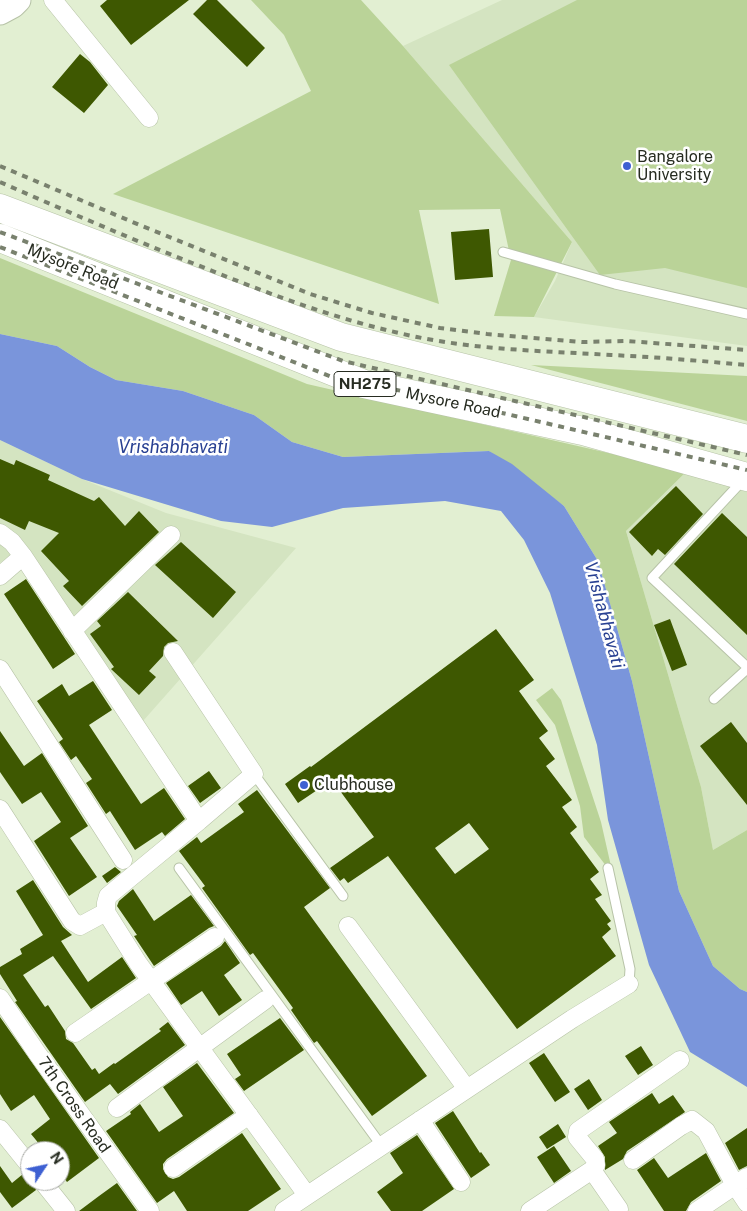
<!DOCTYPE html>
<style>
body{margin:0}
#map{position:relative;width:747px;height:1211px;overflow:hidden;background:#e2efd2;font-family:"Public Sans",sans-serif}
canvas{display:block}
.north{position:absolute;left:20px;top:1141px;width:50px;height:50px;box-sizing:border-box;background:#fff;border:1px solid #a9aba6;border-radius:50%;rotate:56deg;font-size:14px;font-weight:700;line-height:20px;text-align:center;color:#272c21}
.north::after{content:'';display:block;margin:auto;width:18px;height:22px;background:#3e60d2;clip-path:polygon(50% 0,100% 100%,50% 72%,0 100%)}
</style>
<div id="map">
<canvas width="747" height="1211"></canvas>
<div class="north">N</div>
</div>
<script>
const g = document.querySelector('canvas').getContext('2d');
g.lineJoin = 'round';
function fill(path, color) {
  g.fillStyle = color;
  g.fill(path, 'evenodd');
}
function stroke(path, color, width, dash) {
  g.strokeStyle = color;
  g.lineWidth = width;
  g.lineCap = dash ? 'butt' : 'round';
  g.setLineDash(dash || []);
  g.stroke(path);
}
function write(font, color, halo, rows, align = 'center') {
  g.font = font + ' "Public Sans",sans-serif';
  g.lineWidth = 5;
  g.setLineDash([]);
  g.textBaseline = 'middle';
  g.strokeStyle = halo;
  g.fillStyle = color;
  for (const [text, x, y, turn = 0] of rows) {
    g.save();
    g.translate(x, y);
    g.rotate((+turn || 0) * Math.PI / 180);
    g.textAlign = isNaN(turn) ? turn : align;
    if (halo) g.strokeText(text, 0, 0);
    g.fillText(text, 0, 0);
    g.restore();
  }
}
const built = new Path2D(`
 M502,0H747V346L534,317L555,281L572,242L403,46Z
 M0,440L82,479L166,513L296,548L143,721L25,545L0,563Z
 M687,471L747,492V830L713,850L701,787L626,531Z`);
const green = new Path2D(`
 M251,0H361L403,46L572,242L534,317L494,316L511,260L500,209L419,210L439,304L113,194L311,91L284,35Z
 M577,0H747V288L665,268L600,275L449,65Z
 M0,258L307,384L687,471L626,531L701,787L713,850L747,830V992L740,989L713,966L679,891L632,681L598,561L564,506L489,451L343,457L292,442L254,415L183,391L116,380L90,367L57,346L0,334Z
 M531,365L747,376V421Z
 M552,688L561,700L601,822L613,875L584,837L580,806L555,725L536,700Z`);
const water = new Path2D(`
 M0,334L57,346L90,367L116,380L183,391L254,415L292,442L343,457L489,451L512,464L564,506L598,561L632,681L679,891L713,966L740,989L747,992V1087L690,1052L649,965L608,820L597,745L550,593L524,540L501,511L445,501L343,508L272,527L221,521L82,479L0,440Z`);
const building = new Path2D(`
 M107,0H189L131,45L100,6Z
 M207,0H217L265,48L247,67L193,14Z
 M80,54L90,62L108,85L84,113L52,87Z
 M489,229L493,277L455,280L451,232Z
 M0,459L14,465L16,460L50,475L48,480L94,501L99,497L125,526L139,511L159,532L82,606L63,586L69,581L41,551L59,533L29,521L25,530L0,518Z
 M676,486L703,514L665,555L658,549L652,556L629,532Z
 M722,513L747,537V635L674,564Z
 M181,542L236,592L213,618L155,565Z
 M26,579L75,654L53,669L4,594Z
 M128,592L178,641L168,643L164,647L163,656L149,671L156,677L139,695L111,669L114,667L90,634L101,626L97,621Z
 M670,619L687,665L672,671L654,625Z
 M496,629L534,680L519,691L548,731L539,738L555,759L546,766L572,800L562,807L577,827L570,833L599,872L590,879L602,895L595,899L611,921L607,924L611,929L602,937L616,956L517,1029L388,856L348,883L344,878L340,881L330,868L374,837L332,780L298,803L285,784L310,766L311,767ZM469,823L489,849L455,874L435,848Z
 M93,681L112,710L89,725L112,760L141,804L164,788L185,819L165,836L162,832L135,850L110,811L106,814L86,783L92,779L76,756L71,760L59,742L63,739L37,701L62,684L69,696Z
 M731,722L747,743V805L700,746Z
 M0,731L24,766L42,753L88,826L70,838L97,877L69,896L34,841L61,822L41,792L22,804L0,772Z
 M209,771L221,788L200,803L188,786Z
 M257,790L330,888L304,907L427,1076L372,1116L317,1041L314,1043L291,1010L293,1008L253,953L250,955L202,888L205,886L179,851L197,837L201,843L244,812L238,804Z
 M115,867L121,872L107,883L102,876Z
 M33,880L63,927L72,935L61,941L88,982L122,957L136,978L91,1009L53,956L23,975L45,1007L48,1005L65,1031L66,1039L73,1043L92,1070L95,1068L99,1074L114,1063L115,1064L161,1031L159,1029L168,1022L185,1045L118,1094L110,1084L85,1102L15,1002L17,1001L0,974V967L22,954L20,949L43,935L16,891Z
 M133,889L154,921L191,895L214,926L209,928L154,966L134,936L137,935L117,906L119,901Z
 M225,941L240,963L224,975L242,1000L219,1016L202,991L181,1005L166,983L221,946Z
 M0,1017L99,1158L67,1182L60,1173V1151H45L31,1134L50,1119L34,1095L11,1111L0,1094Z
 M280,1018L304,1050L244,1091L235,1079L241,1075L227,1054Z
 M641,1046L653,1065L638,1075L625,1056Z
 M544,1053L570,1092L555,1102L529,1063Z
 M197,1063L234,1113L167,1159L163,1164V1169L168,1177L173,1179L179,1177L242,1133L281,1189L248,1211H187L174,1191L157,1203L106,1131L131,1114L130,1112L140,1104L159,1132L183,1116L163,1087Z
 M589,1079L602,1100L588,1110L574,1089Z
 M652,1093L659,1104L673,1095L685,1112L627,1151L623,1159L605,1170V1157L598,1146L617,1133L609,1122Z
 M453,1111L480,1153L481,1152L490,1165L471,1178L435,1123Z
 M558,1124L566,1137L547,1149L539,1137Z
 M747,1128V1166L739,1170L725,1143Z
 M417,1135L454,1189L422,1211H391L377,1192L403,1173L390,1153Z
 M554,1146L571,1171L554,1183L537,1157Z
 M706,1153L721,1181L691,1202L686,1211H664L637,1170L654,1158L668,1178Z
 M0,1166L12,1183L23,1174L30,1176V1181H32L36,1190L12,1208L0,1192Z
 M117,1183L137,1211H79L99,1196Z`);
const lane = new Path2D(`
 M503,252L615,284L747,314
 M744,479L652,578L747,667
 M714,699L747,669
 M254,774L343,896
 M179,868L381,1145
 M608,868L630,969L629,984`);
const street = new Path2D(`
 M53,0L149,118
 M0,533L12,542L23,556
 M0,576L23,556L199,821L108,896L106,903V912L138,963L307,1195
 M72,631L171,535
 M173,652L254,774L199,821
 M0,669L123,860
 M0,809L72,921L80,926L106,912
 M348,926L467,1089
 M0,998L37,1053L150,1211
 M75,1033L215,937
 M117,1108L265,1000
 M420,1120L461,1182
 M0,1129L30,1166
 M633,1160L681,1126L692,1120L706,1131L735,1185L747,1203
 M173,1168L249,1115
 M592,1170L619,1209
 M42,1181L66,1211
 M284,1211L572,1019L629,984
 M530,1211L592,1170L596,1165L595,1159L577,1137L578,1131L680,1060
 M697,1211L747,1177`);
const secondary = new Path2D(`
 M0,12L13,5L18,0`);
const highway = new Path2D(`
 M0,208L341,337L747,439
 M0,238L364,384L583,431L747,477`);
const rail = new Path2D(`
 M0,166L142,226L310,294L372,313L440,328L487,334L582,342L627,341L747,350
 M0,182C68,212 136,241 205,268C274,296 344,322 417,337C480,350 546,351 611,355C656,357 702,361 747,365
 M0,232L343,361L747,455
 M0,247L332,377L442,399L747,470`);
const markers = [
 [627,166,5,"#3e60d2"],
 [304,785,5,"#3e60d2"]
];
const shields = [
 [365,384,62]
];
const shieldNames = [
 ["NH275",365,384]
];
const poiNames = [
 ["Bangalore",637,157],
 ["University",637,175],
 ["Clubhouse",314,785]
];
const streetNames = [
 ["Mysore Road",73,267,22],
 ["Mysore Road",453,403,12],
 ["7th Cross Road",74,1105,55]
];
const waterNames = [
 ["Vrishabhavati",173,447],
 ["Vrishabhavati",604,615,75]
];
fill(built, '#d4e4c1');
fill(green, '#bad398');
fill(water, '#7a95db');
fill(building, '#3e5801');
stroke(lane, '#b7c3a7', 11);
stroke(street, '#b7c3a7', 19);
stroke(secondary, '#b7c3a7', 27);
stroke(highway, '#b7c3a7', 29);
stroke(lane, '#fff', 9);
stroke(street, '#fff', 18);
stroke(secondary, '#fff', 25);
stroke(highway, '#fff', 28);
stroke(rail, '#79816e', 4, [6, 6]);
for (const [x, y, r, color] of markers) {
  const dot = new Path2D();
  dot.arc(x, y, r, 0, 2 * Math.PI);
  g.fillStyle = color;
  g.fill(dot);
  stroke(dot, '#fff', 2);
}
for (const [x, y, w] of shields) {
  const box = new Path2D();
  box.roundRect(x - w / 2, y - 12.5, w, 25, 4);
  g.fillStyle = '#fff';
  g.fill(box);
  stroke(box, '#272c21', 1);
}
write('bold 15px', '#272c21', null, shieldNames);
write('16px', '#272c21', '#fff', poiNames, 'left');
write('16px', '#272c21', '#fff', streetNames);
write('italic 18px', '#284092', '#fff', waterNames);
</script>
